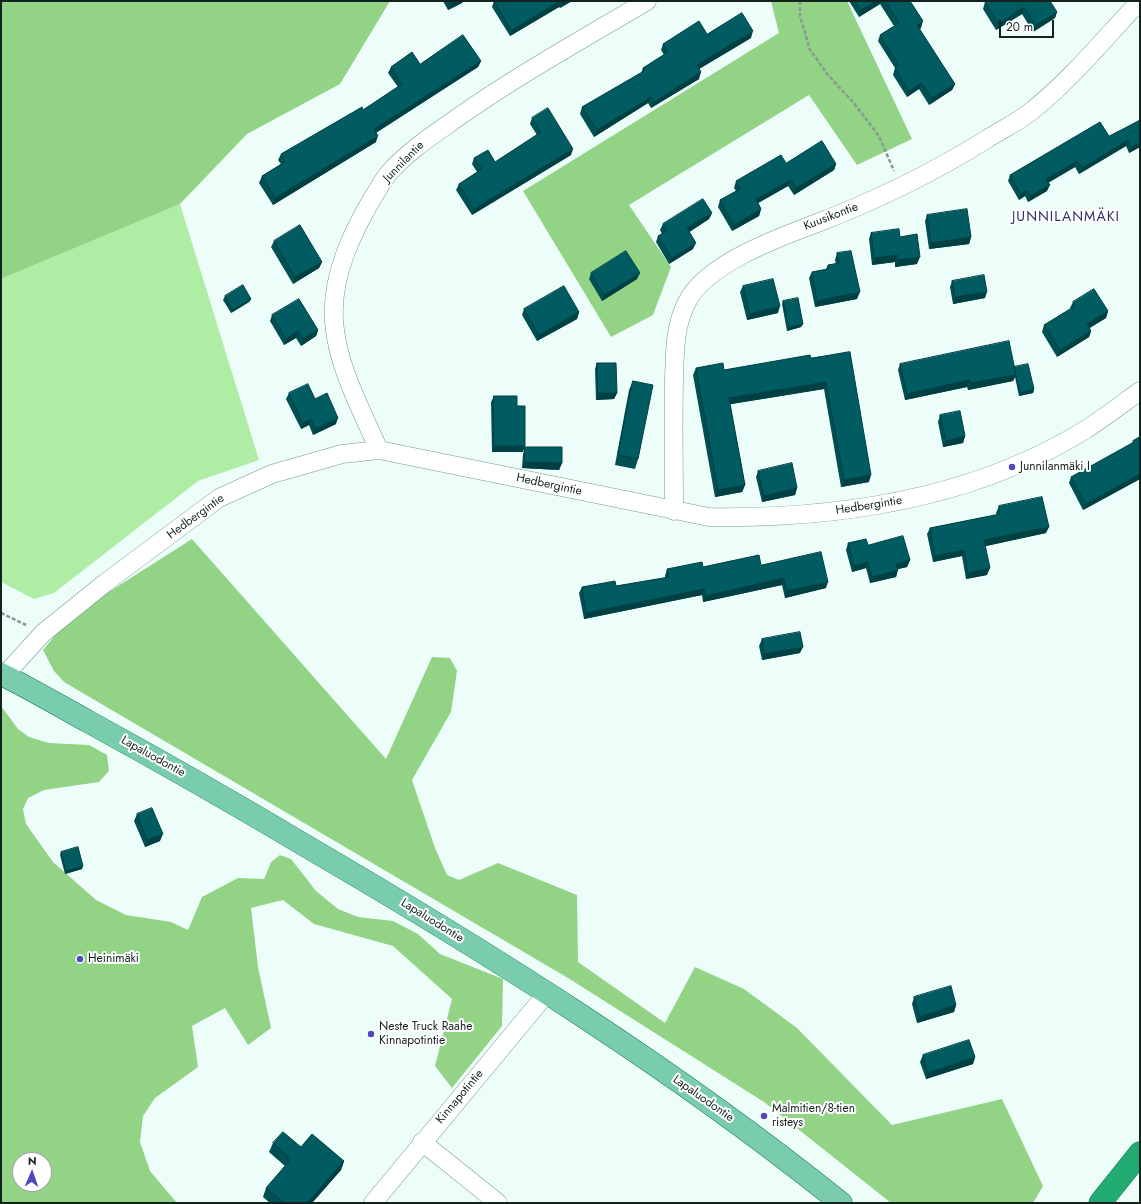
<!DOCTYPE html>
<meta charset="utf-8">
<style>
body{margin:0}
#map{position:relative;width:1141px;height:1204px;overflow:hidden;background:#edfefa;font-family:Jost,sans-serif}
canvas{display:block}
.frame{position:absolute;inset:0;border:2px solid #11221f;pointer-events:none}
.north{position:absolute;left:12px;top:1152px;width:40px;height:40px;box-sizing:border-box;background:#fff;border:1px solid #a0a7a5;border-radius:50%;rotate:2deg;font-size:11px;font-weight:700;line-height:16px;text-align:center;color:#11221f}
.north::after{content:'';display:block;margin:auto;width:14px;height:18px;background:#4f49c0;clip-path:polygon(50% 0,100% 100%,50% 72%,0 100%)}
.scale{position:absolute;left:999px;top:20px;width:55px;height:18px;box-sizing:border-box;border:2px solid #11221f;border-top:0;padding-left:5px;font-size:12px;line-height:14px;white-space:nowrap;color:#11221f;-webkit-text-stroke:3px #fff;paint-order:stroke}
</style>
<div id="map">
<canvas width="1141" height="1204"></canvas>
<div class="frame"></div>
<div class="north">N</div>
<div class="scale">20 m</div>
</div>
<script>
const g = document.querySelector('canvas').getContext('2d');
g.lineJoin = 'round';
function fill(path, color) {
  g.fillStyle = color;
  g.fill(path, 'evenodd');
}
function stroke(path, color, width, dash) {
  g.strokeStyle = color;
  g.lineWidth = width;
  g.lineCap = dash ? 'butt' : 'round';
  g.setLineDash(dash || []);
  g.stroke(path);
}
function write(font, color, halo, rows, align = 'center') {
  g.font = font + ' Jost,sans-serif';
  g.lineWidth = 4;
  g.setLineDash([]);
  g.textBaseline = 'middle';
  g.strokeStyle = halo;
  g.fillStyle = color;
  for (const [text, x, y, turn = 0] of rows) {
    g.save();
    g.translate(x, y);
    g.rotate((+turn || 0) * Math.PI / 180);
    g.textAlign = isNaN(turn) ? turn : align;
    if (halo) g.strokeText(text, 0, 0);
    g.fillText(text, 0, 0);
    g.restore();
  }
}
const green = new Path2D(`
 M180,204L259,460L198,481L54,593L34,599L1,582V279Z`);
const forest = new Path2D(`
 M1,1H390L340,84L247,134L180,204L1,279Z
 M771,1H847L912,139L857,165L809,95L629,205L671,267L653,315L611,337L523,191L779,33Z
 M192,539L386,759L432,657L450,658L457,671L451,712L412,780L435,848L447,875L459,880L498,863L577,895L578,962L665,1023L695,967L744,989L797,1028L892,1125L1002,1099L1043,1186L1033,1203H891L764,1102L568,978L64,682L54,671L43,650L71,616Z
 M1,706L18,729L29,737L49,743L89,745L107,755L109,771L99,782L44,790L28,798L23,809L26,824L53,862L96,900L126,915L171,922L188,930L202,897L238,878L264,879L271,862L280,855L291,859L316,891L338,909L358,917L393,921L418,934L440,954L503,979L502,1026L452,1088L435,1066L452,999L393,946L314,924L283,900L251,908L258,967L271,1028L248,1045L225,1008L192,1026L198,1067L155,1098L143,1116L140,1142L150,1171L177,1203H1ZM20,1160H44V1184H20Z`);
const path = new Path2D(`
 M800,1V16L810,50L828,75L853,102L879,136L894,171
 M1,613L26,625`);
const minor = new Path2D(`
 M379,450C361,409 337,366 334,321C331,276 352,232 375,194C379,188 383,180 388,174C408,151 433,135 457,118C518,75 583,39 647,1
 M674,511C674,467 673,424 674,380C675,353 674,327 687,302C705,265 775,239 812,225C873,202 931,174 987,139C1001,130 1016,123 1029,113C1070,81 1104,39 1140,1
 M4,676L43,633L105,583L219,498L272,474L342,454L379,450L709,517C839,519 973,499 1085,430C1104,418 1122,404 1140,391
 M422,1142L498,1203
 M373,1203L547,993`);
const major = new Path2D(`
 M1,674C31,689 60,706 89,722C162,762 234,803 306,846C491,954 673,1068 841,1203`);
const highway = new Path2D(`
 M1100,1203L1140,1153`);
const wall = new Path2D(`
 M443,1H463L462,3L448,10Z
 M494,1H572L560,8L559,7L510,36L492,7Z
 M849,1H910L921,28L919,29L955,84L952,90L929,105L919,89L907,97L893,75L895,68L878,41L880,35L894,26L880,4L859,17Z
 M985,2L1057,12L1055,18L1033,32L1022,14L996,30L983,9Z
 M707,34L751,38L699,69V79L651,108L648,103L594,137L580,114L582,107L641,73L643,68L664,55L661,50L663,44Z
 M481,61L478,67L376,133V142L273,205L259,183L262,176L281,164L278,160L281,154L363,110L398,87L388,73L391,67L420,64Z
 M532,118L571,155L472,215L456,190L459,184L477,172L472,164L474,158L495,162L537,135L530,124Z
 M1139,121L1140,147L1129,153L1126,146L1079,174L1075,167L1048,183L1047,191L1028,202L1025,196L1019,200L1008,181L1010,175L1109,136Z
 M786,163L836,164L834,170L794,195L788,186L758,203L761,209L759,216L732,231L718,207L720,200L736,191L734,188L736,181Z
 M712,213L709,219L689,232L693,249L669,264L656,242L658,236L662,234L660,230L663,224Z
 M927,215L971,237L969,244L929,249L925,221Z
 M871,233L900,237L917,264L895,267V262L872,265L869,239Z
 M274,241L322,262L319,268L293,284L271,247Z
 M837,253L857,299L815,307L809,278L812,272L826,269L828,265L836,264L835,260Z
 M591,273L637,279L602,301L589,279Z
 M952,281L985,298L953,304L950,287Z
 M743,286L778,313L747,320L740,292Z
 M225,296L251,299L249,302L231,313L223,300Z
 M783,301L803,324L801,327L787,331L782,304Z
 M1073,302L1108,311L1106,318L1089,328L1091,331L1089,337L1057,357L1042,332L1044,325L1071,309L1070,308Z
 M524,309L579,312L577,319L537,341L522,315Z
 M272,315L318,330L316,336L301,346L296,338L284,345L270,321Z
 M850,352L869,482L841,487L824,389L730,404L745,485L742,492L715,497L693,375L696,368L724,370L811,358Z
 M597,363L617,393L614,399L596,400L595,369Z
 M900,364L1014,368L1034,389L1033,393L1019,396L1015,377L1013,381L968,390L967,387L905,400L898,370Z
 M633,381L638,459L635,469L615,465L629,390Z
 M289,393L315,399L336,424L313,435L309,425L301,429L286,399Z
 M494,396L517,406L523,452H492L491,402Z
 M940,415L965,436L963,443L943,447L938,422Z
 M1140,437V479L1083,510L1069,483L1071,477L1132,444L1133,441Z
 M525,447L562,463L559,470L522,468L523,454Z
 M758,471L797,488L795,495L762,502L756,477Z
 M999,506L1046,533L985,546L987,575L966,579L962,556L933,562L927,534L930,528L997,515L996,513Z
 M848,543L868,545L910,560L907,567L898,569L896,577L870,583L866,568L852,572L846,550Z
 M761,565L826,588L785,598L782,585L703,602L702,595L584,619L579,593L582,587L616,586L665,578V576L667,569Z
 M762,639L800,653L762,660L759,646Z
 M137,814L160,841L145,847L134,821Z
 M61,852L82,869L65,874L60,855Z
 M914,997L956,1005L954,1012L917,1023L912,1004Z
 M923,1055L975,1057L973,1064L926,1079L920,1062Z
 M273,1143L301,1147L344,1161L341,1170L312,1203H270L263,1197L266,1188L285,1166L269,1152Z`);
const shadedWall = new Path2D(`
 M456,1H463L462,3L448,10L450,4Z
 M560,1H561L559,7L510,36L512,30Z
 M564,1H572L560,8L562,2Z
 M876,1H881L880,4L859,17L861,10Z
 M1024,7L1022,14L996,30L999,24Z
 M1057,12L1055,18L1033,32L1036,25Z
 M923,21L921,28L915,32L917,25Z
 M753,31L751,38L694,72L697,65Z
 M481,61L478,67L372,135L374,129Z
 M701,72L699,79L651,108L654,102Z
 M922,83L919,89L907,97L909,91Z
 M955,84L952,90L929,105L932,98Z
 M651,97L648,103L594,137L597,130Z
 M378,136L376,142L273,205L275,198Z
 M1128,140L1126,146L1079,174L1082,168Z
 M1140,143V147L1129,153L1131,147Z
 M573,149L571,155L472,215L474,209Z
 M1077,161L1075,167L1044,185L1046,179Z
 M836,164L834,170L794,195L796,188Z
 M791,180L788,186L753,206L756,199Z
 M1050,185L1047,191L1028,202L1030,196Z
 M1027,190L1025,196L1019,200L1021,194Z
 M761,209L759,216L732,231L734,225Z
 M712,213L709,219L685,235L687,228Z
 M971,237L969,244L929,249L931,243Z
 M696,243L693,249L669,264L672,258Z
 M897,255L895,262L872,265L874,258Z
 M920,257L917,264L895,267L898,260Z
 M322,262L319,268L293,284L295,277Z
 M640,273L637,279L602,301L604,295Z
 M860,292L857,299L815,307L817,301Z
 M987,292L985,298L953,304L955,297Z
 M251,299L249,302L231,313L233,310Z
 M780,306L778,313L747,320L750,314Z
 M1108,311L1106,318L1085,331L1087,324Z
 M579,312L577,319L537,341L539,335Z
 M803,324L801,327L787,331L789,327Z
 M318,330L316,336L301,346L303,339Z
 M298,331L296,338L284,345L286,339Z
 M1091,331L1089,337L1057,357L1060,350Z
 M1016,375L1013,381L968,390L970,383Z
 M970,380L967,387L905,400L907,394Z
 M826,382L824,389L726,405L729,398Z
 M1034,389L1033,393L1019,396L1020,393Z
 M598,393H617L614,399L596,400Z
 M338,418L336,424L313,435L316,429Z
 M311,419L309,425L301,429L303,423Z
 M965,436L963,443L943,447L946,441Z
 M494,446H525L523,452H492Z
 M525,462L562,463L559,470L522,468Z
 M1140,474V479L1083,510L1086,504Z
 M871,475L869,482L841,487L844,480Z
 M745,485L742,492L715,497L718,490Z
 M797,488L795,495L762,502L764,496Z
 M1049,527L1046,533L982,547L984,540Z
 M964,550L962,556L933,562L935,556Z
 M910,560L907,567L894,570L896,564Z
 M868,562L866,568L852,572L854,566Z
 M990,568L987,575L966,579L968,573Z
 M898,570L896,577L870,583L872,577Z
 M784,578L782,585L703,602L705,596Z
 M828,582L826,588L785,598L787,591Z
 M704,589L702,595L584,619L586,613Z
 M803,647L800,653L762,660L764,654Z
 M163,834L160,841L145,847L147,840Z
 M83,866L82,869L65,874L66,871Z
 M956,1005L954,1012L917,1023L920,1017Z
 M975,1057L973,1064L926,1079L928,1073Z
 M344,1161L341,1170L312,1203H307Z`);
const building = new Path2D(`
 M449,1H456L450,4Z
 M494,1H560L512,30Z
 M855,1H876L861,10Z
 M885,1H910L923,21L917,25L955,84L932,98L922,83L909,91L895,68L899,65L880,35L899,23Z
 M987,1H1050L1057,12L1036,25L1024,7L999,24L985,2Z
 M742,13L753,31L697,65L701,72L654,102L651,97L597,130L582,107L644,71L643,68L668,52L663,44L699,21L707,34Z
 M463,35L481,61L374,129L378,136L275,198L262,176L285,162L281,154L362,107L363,110L402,84L391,67L412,52L420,64Z
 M548,108L573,149L474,209L459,184L482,169L474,158L488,150L495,162L541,132L532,118Z
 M1139,121L1140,123V143L1131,147L1128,140L1082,168L1077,161L1046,179L1050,185L1030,196L1027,190L1021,194L1010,175L1100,122L1109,136Z
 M822,141L836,164L796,188L791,180L756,199L761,209L734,225L720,200L740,189L736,181L781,155L786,163Z
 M703,199L712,213L687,228L696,243L672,258L658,236L667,231L663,224Z
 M967,209L971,237L931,243L927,215Z
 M300,225L322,262L295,277L274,241Z
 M899,229L900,237L917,234L920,257L898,260L897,255L874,258L871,233Z
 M626,251L640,273L604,295L591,273Z
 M851,251L860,292L817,301L812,272L828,269V265L839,263L837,253Z
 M984,275L987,292L955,297L952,281Z
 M773,279L780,306L750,314L743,286Z
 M243,285L251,299L233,310L225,296Z
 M564,286L579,312L539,335L524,309Z
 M1094,289L1108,311L1087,324L1091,331L1060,350L1044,325L1075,306L1073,302Z
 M798,298L803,324L789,327L783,301Z
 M299,299L318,330L303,339L298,331L286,339L272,315Z
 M1009,341L1016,375L970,383V380L907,394L900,364Z
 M850,352L871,475L844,480L826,382L729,398L745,485L718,490L696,368L723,363L724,370L810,355L811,358Z
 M597,363H616L617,393H598Z
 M1028,364L1034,389L1020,393L1014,367Z
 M633,381L653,385L638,459L618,455Z
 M308,384L315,399L327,393L338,418L316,429L311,419L303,423L289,393Z
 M494,396H517V406H525V446H494Z
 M960,411L965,436L946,441L940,415Z
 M1140,437V474L1086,504L1071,477L1134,442L1133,441Z
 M525,447H562V463L525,462Z
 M792,463L797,488L764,496L758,471Z
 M1042,497L1049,527L984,540L990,568L968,573L964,550L935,556L930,528L1000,514L999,506Z
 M903,536L910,560L896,564L898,570L872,577L868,562L854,566L848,543L866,539L868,545Z
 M821,552L828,582L787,591L784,578L705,596L704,589L586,613L582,587L615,581L616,586L669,577L667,569L702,562L703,567L759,555L761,565Z
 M800,632L803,647L764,654L762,639Z
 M152,808L163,834L147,840L137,814Z
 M78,847L83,866L66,871L61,852Z
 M951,986L956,1005L920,1017L914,997Z
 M969,1040L975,1057L928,1073L923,1055Z
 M283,1132L301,1147L312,1134L344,1161L307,1203H285L266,1188L291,1159L273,1143Z`);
const markers = [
 [1012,467,4,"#4f49c0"],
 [80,959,4,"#4f49c0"],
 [371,1034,4,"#4f49c0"],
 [764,1116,4,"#4f49c0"]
];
const streetNames = [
 ["Junnilantie",404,162,-45],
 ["Kuusikontie",831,217,-21],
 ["Hedbergintie",549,485,12],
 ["Hedbergintie",869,506,-9],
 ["Hedbergintie",196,517,-36],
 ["Lapaluodontie",153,757,29],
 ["Lapaluodontie",432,921,32],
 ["Kinnapotintie",460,1097,-50],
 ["Lapaluodontie",703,1099,35]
];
const poiNames = [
 ["Junnilanmäki I",1020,467],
 ["Heinimäki",88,959],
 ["Neste Truck Raahe",379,1027],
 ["Kinnapotintie",379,1041],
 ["Malmitien/8-tien",772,1109],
 ["risteys",772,1123]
];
const quarterNames = [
 ["JUNNILANMÄKI",1066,218]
];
fill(green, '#b0eda4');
fill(forest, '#93d386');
stroke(minor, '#709990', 19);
stroke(major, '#1c7c56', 23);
stroke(highway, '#1c7c56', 23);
stroke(path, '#889995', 2.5, [4, 2]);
stroke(minor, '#fff', 18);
stroke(major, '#7acdac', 22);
stroke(highway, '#22ac74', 22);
fill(wall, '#004f53');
fill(shadedWall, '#004043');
fill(building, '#005c60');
stroke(building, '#004043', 1);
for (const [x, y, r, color] of markers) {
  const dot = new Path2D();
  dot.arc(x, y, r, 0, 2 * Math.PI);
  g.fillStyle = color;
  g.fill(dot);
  stroke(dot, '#fff', 1.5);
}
write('12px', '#11221f', '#fff', streetNames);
write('12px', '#11221f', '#fff', poiNames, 'left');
g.letterSpacing = '1px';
write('14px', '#30316b', '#fff', quarterNames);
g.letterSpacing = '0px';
</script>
